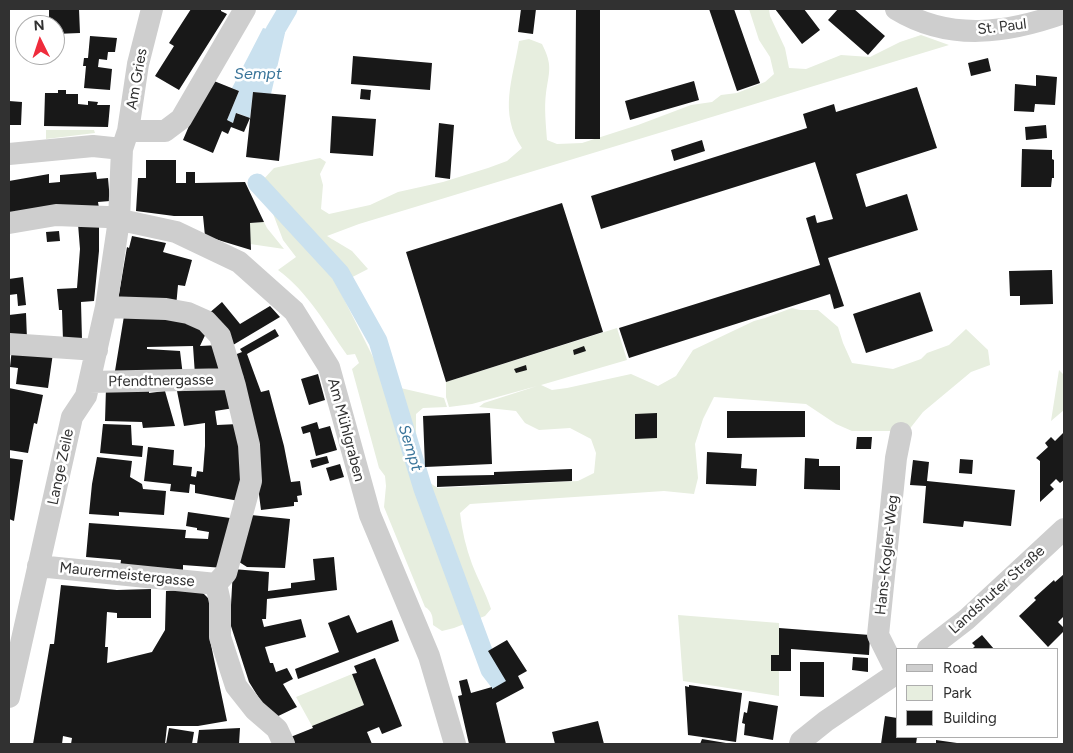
<!DOCTYPE html>
<meta charset="utf-8">
<style>
body{margin:0}
#map{position:relative;width:1073px;height:753px;overflow:hidden;background:#fff;font-family:Figtree,sans-serif}
canvas{display:block}
.frame{position:absolute;inset:0;border:10px solid #313131;pointer-events:none}
.legend{position:absolute;left:896px;top:648px;width:162px;height:90px;box-sizing:border-box;background:#fff;border:1px solid #adadad;margin:0;padding:6px 9px;list-style:none;font-size:15px;color:#313131}
.legend li{display:flex;align-items:center;gap:10px;height:25px}
.legend b{width:25px;border:1px solid #adadad}
.north{position:absolute;left:15px;top:15px;width:50px;height:50px;box-sizing:border-box;background:#fff;border:1px solid #adadad;border-radius:50%;rotate:356deg;font-size:14px;font-weight:700;line-height:20px;text-align:center;color:#313131}
.north::after{content:'';display:block;margin:auto;width:18px;height:22px;background:#ef2c3c;clip-path:polygon(50% 0,100% 100%,50% 72%,0 100%)}
</style>
<div id="map">
<canvas width="1073" height="753"></canvas>
<div class="frame"></div>
<ul class="legend">
<li><b style="height:6px;background:#cecece"></b>Road</li>
<li><b style="height:14px;background:#e7eedf"></b>Park</li>
<li><b style="height:14px;background:#181818"></b>Building</li>
</ul>
<div class="north">N</div>
</div>
<script>
const g = document.querySelector('canvas').getContext('2d');
g.lineJoin = 'round';
function fill(path, color) {
  g.fillStyle = color;
  g.fill(path, 'evenodd');
}
function stroke(path, color, width, dash) {
  g.strokeStyle = color;
  g.lineWidth = width;
  g.lineCap = dash ? 'butt' : 'round';
  g.setLineDash(dash || []);
  g.stroke(path);
}
function write(font, color, halo, rows, align = 'center') {
  g.font = font + ' Figtree,sans-serif';
  g.lineWidth = 5;
  g.setLineDash([]);
  g.textBaseline = 'middle';
  g.strokeStyle = halo;
  g.fillStyle = color;
  for (const [text, x, y, turn = 0] of rows) {
    g.save();
    g.translate(x, y);
    g.rotate((+turn || 0) * Math.PI / 180);
    g.textAlign = isNaN(turn) ? turn : align;
    if (halo) g.strokeText(text, 0, 0);
    g.fillText(text, 0, 0);
    g.restore();
  }
}
const green = new Path2D(`
 M749,9H769L770,16L785,48L789,68L806,69L841,55L870,57L900,42L921,35L949,45L359,224L327,236L352,251L368,269L337,285L378,367L383,384L444,398L447,407L423,408L416,414C416,433 415,466 428,481C431,484 435,486 438,488L578,481L594,473L596,453L591,439L570,428L539,430L525,423L516,411L479,407L484,403L537,386L472,404L449,407L446,397V382L617,328L627,360L541,385L552,390L567,388L631,374L658,386L676,376L693,350L754,321L765,318L792,308L800,310H818L838,327L843,343L852,363L893,369L921,359L927,353L949,345L966,329L988,350L990,365L971,372L923,412L908,431H852L836,424L806,404L714,397L703,419L695,444L698,478L694,494L664,491L470,504L460,513C462,531 466,548 472,564C478,580 486,593 491,609L485,616L454,628L442,631L433,625C433,617 432,611 425,607L384,507L386,486L385,476L379,468L352,369L359,363L355,354L347,355C326,325 308,292 278,270L296,257L283,240L261,182L274,168L320,158L326,162L320,174L323,185L321,209L329,214L370,205L398,192L443,182L488,168L507,161L522,148C498,113 513,79 519,41L529,39L542,44C553,66 549,71 546,93C544,108 546,125 547,140L557,144L582,143L638,125L691,105L712,102L721,95L737,93L765,82L774,74L770,57L759,40Z
 M46,130H94L95,133L46,139Z
 M264,222L267,228L284,249L250,244V223Z
 M1059,370L1064,375V410L1051,421Z
 M678,615L779,623V696L683,681Z
 M352,674L364,705L312,726L296,697Z`);
const water = new Path2D(`
 M263,28L285,33L271,94L253,92L250,118L237,113L233,123L227,120L239,91L232,88Z`);
const canal = new Path2D(`
 M266,53L275,31L288,9
 M257,183L340,273L378,341L423,489L490,670L500,683`);
const building = new Path2D(`
 M49,9H79L80,33L55,34V25H49Z
 M191,9H221V11L227,14L179,90L155,76L174,46L169,43Z
 M521,9H536L533,34L518,32Z
 M576,9H600V139H575Z
 M709,9H734L760,83L737,91Z
 M775,9H804L820,30L802,44Z
 M838,9H854L885,36L868,55L828,20Z
 M90,36L117,38L115,52H108L107,60L99,59L98,67L112,69L110,90L84,88L86,66H83L84,58H88Z
 M353,56L432,63L430,90L351,84Z
 M988,58L991,71L971,76L968,63Z
 M1036,75L1057,77L1055,105L1035,104L1034,112L1014,111L1015,84L1036,86Z
 M209,79L239,91L227,120L233,123L236,113L250,118L244,132L231,127L228,134L222,131L213,153L183,140Z
 M694,81L699,100L630,120L625,101Z
 M917,87L937,148L856,174L866,207L907,194L918,230L828,258L844,306L834,309L830,294L629,358L619,328L820,265L806,218L815,215L817,223L833,219L815,162L601,229L591,196L807,128L803,114L834,104L836,112Z
 M361,89L371,90L370,100L360,99Z
 M58,90H66V94H78V104L88,105V101L98,102L97,105H110L108,127L44,126L45,93H58Z
 M253,92L286,95L279,161L246,157Z
 M9,101L22,102L21,125H9Z
 M332,116L376,119L373,156L330,153Z
 M439,123L454,125L450,179L435,177Z
 M1046,125L1047,138L1026,140L1025,127Z
 M702,140L705,151L674,161L671,150Z
 M1022,149L1052,150V159L1054,160V178H1052L1051,187H1021Z
 M146,160H176V183H186V172H195V183L245,182L264,222L250,223L251,250L205,236L203,216H174L136,211L138,178H146Z
 M96,172L97,179L108,178L110,201L98,202L99,208L9,216V181L49,174V183L60,182V175Z
 M562,203L603,332L446,382L406,252Z
 M99,223V251L94,301L81,302L82,340H63L62,310H59L57,289L77,288L80,249L78,224Z
 M59,231L60,241L47,242L46,232Z
 M132,236L166,243L163,252L192,260L185,286L178,285L176,307L118,300L127,247L129,248Z
 M1052,270L1053,304L1020,305V296H1010L1009,271Z
 M23,277L26,305L18,306L17,294L9,295V279Z
 M920,292L933,331L866,353L853,314Z
 M222,302L240,324L270,306L280,317L228,348L208,314Z
 M26,313L27,339H9V315Z
 M177,315L207,331L200,346L220,345L222,375H195L193,346L147,347V349L180,351L183,376L114,377L124,316Z
 M275,329L279,336L247,354L261,392L269,390L284,446L291,482L300,481L302,495L297,496L298,502H294V506L261,510L253,449L229,357L242,352L240,349Z
 M584,346L586,351L574,355L573,350Z
 M12,348L53,353L48,388L16,384L18,368L10,367Z
 M526,365L527,370L516,373L514,369Z
 M318,374L325,400L309,405L301,379Z
 M230,387L234,408L215,411L217,425L238,424L244,478L239,501L195,493V485L190,484L189,493L170,491L171,484L144,481L148,447L174,450L173,465L192,467L191,476L196,477L197,471L203,472L205,446V423L184,426L177,391Z
 M9,388L43,395L37,424L34,423L28,453L9,450Z
 M106,388L149,389V393L165,391L175,426L143,428L142,422L105,421Z
 M727,411H805V437L727,438Z
 M490,413L492,464L425,467L423,416Z
 M657,413V438L635,439V414Z
 M317,422L319,429L330,426L337,450L316,456L310,432L303,434L301,427Z
 M103,424L131,425L132,445L143,446L142,457L100,453Z
 M1064,432V480L1060,483L1056,479L1050,485L1054,489L1040,502V461L1036,458L1048,447L1045,443L1051,437L1055,441Z
 M857,437H872L871,449H856Z
 M707,452L742,454L741,468L757,469L756,486L706,484Z
 M327,456L329,463L312,468L310,460Z
 M97,457L132,461L130,477L142,484L143,489L166,491L164,515L119,512V516L89,514L92,484Z
 M9,458L23,460L14,521L9,519Z
 M805,458L819,459V466H840V490L804,489Z
 M960,459L973,460L972,474L959,473Z
 M913,460L929,462L927,481L1015,490L1011,526L964,521L963,527L923,523L926,486L910,485Z
 M340,464L344,477L330,481L326,468Z
 M572,469V481L437,487V476L494,475V472Z
 M188,512L230,518L224,568L183,565V572L120,568L121,560L86,557L89,523L186,530L185,538L208,539L209,532L197,530V528L186,526Z
 M251,515L290,519L285,568L247,567L236,560Z
 M334,557L337,590L267,599L266,619H262L264,627L301,619L306,637L265,647L270,663H273L276,672L287,668L293,679L283,684L297,707L272,719L249,682L230,623L233,569L269,572L268,591L291,588V583L315,580L313,559Z
 M1064,574V616L1058,622L1064,628V631L1048,647L1019,616L1036,600L1034,598L1054,580L1055,582Z
 M61,585L117,590L151,589V618H117V613L107,612L105,647H108L107,663L152,652L165,630L166,591L199,589L212,602L210,640L227,721L198,726H167L165,744H71L72,738L63,736L62,744H33L50,644H54Z
 M349,615L357,633L392,620L399,641L298,679L295,669L339,652L328,623Z
 M779,628L870,635L869,655L791,649V671H771V655H779Z
 M982,635L994,649H972L975,646L972,643Z
 M507,640L527,671L518,676L524,688L496,703L506,744H469L458,696L462,695L459,681L467,679L471,693L492,687V689L506,681L488,651Z
 M853,657L868,658V672L852,670Z
 M375,658L402,726L382,734L379,727L367,732L372,744H291L288,738L313,728L312,726L364,705L352,674L357,673L354,666Z
 M800,662H824V697L800,696Z
 M689,685L742,693L736,742L688,735L685,686L689,687Z
 M749,701L778,706L773,740L744,735L745,724L742,723L744,712L747,713Z
 M885,716L897,718V737H917L916,744H881Z
 M598,721L604,744H555L552,732Z
 M169,728L194,732L192,744H166Z
 M240,728L239,744H197L199,730Z
 M702,739L726,743V744H700Z
 M936,740L957,743V744H936Z`);
const minor = new Path2D(`
 M896,9C950,42 1008,33 1064,13
 M128,131H165L181,119L245,9
 M9,154L93,146L122,149
 M9,223L56,215L107,217L176,232L239,262L294,311L329,367L370,515L429,656L455,744
 M106,307L166,309L188,313L206,321L220,336L235,386L249,445L251,481L226,573L216,584
 M9,344L97,350
 M89,382L233,379
 M38,566L216,584
 M216,584L220,602V637L236,686L255,710L277,729L284,744
 M928,649L967,619L1064,529
 M9,697L72,417L86,396L106,307L119,220L122,149L128,131L138,64L152,9
 M800,744L801,741L826,721L897,673L878,635L896,458L901,433`);
const streetNames = [
 ["St. Paul",1002,27,-7],
 ["Am Gries",137,79,-80],
 ["Pfendtnergasse",161,381,-1],
 ["Am Mühlgraben",346,430,75],
 ["Lange Zeile",61,467,-78],
 ["Hans-Kogler-Weg",887,555,-84],
 ["Maurermeistergasse",127,575,6],
 ["Landshuter Straße",997,590,-42]
];
const waterNames = [
 ["Sempt",258,74],
 ["Sempt",410,448,73]
];
fill(green, '#e7eedf');
fill(water, '#cae1ef');
stroke(canal, '#cae1ef', 19);
fill(building, '#181818');
stroke(minor, '#cecece', 22);
write('15px', '#313131', '#fff', streetNames);
write('italic 16px', '#397499', '#fff', waterNames);
</script>
